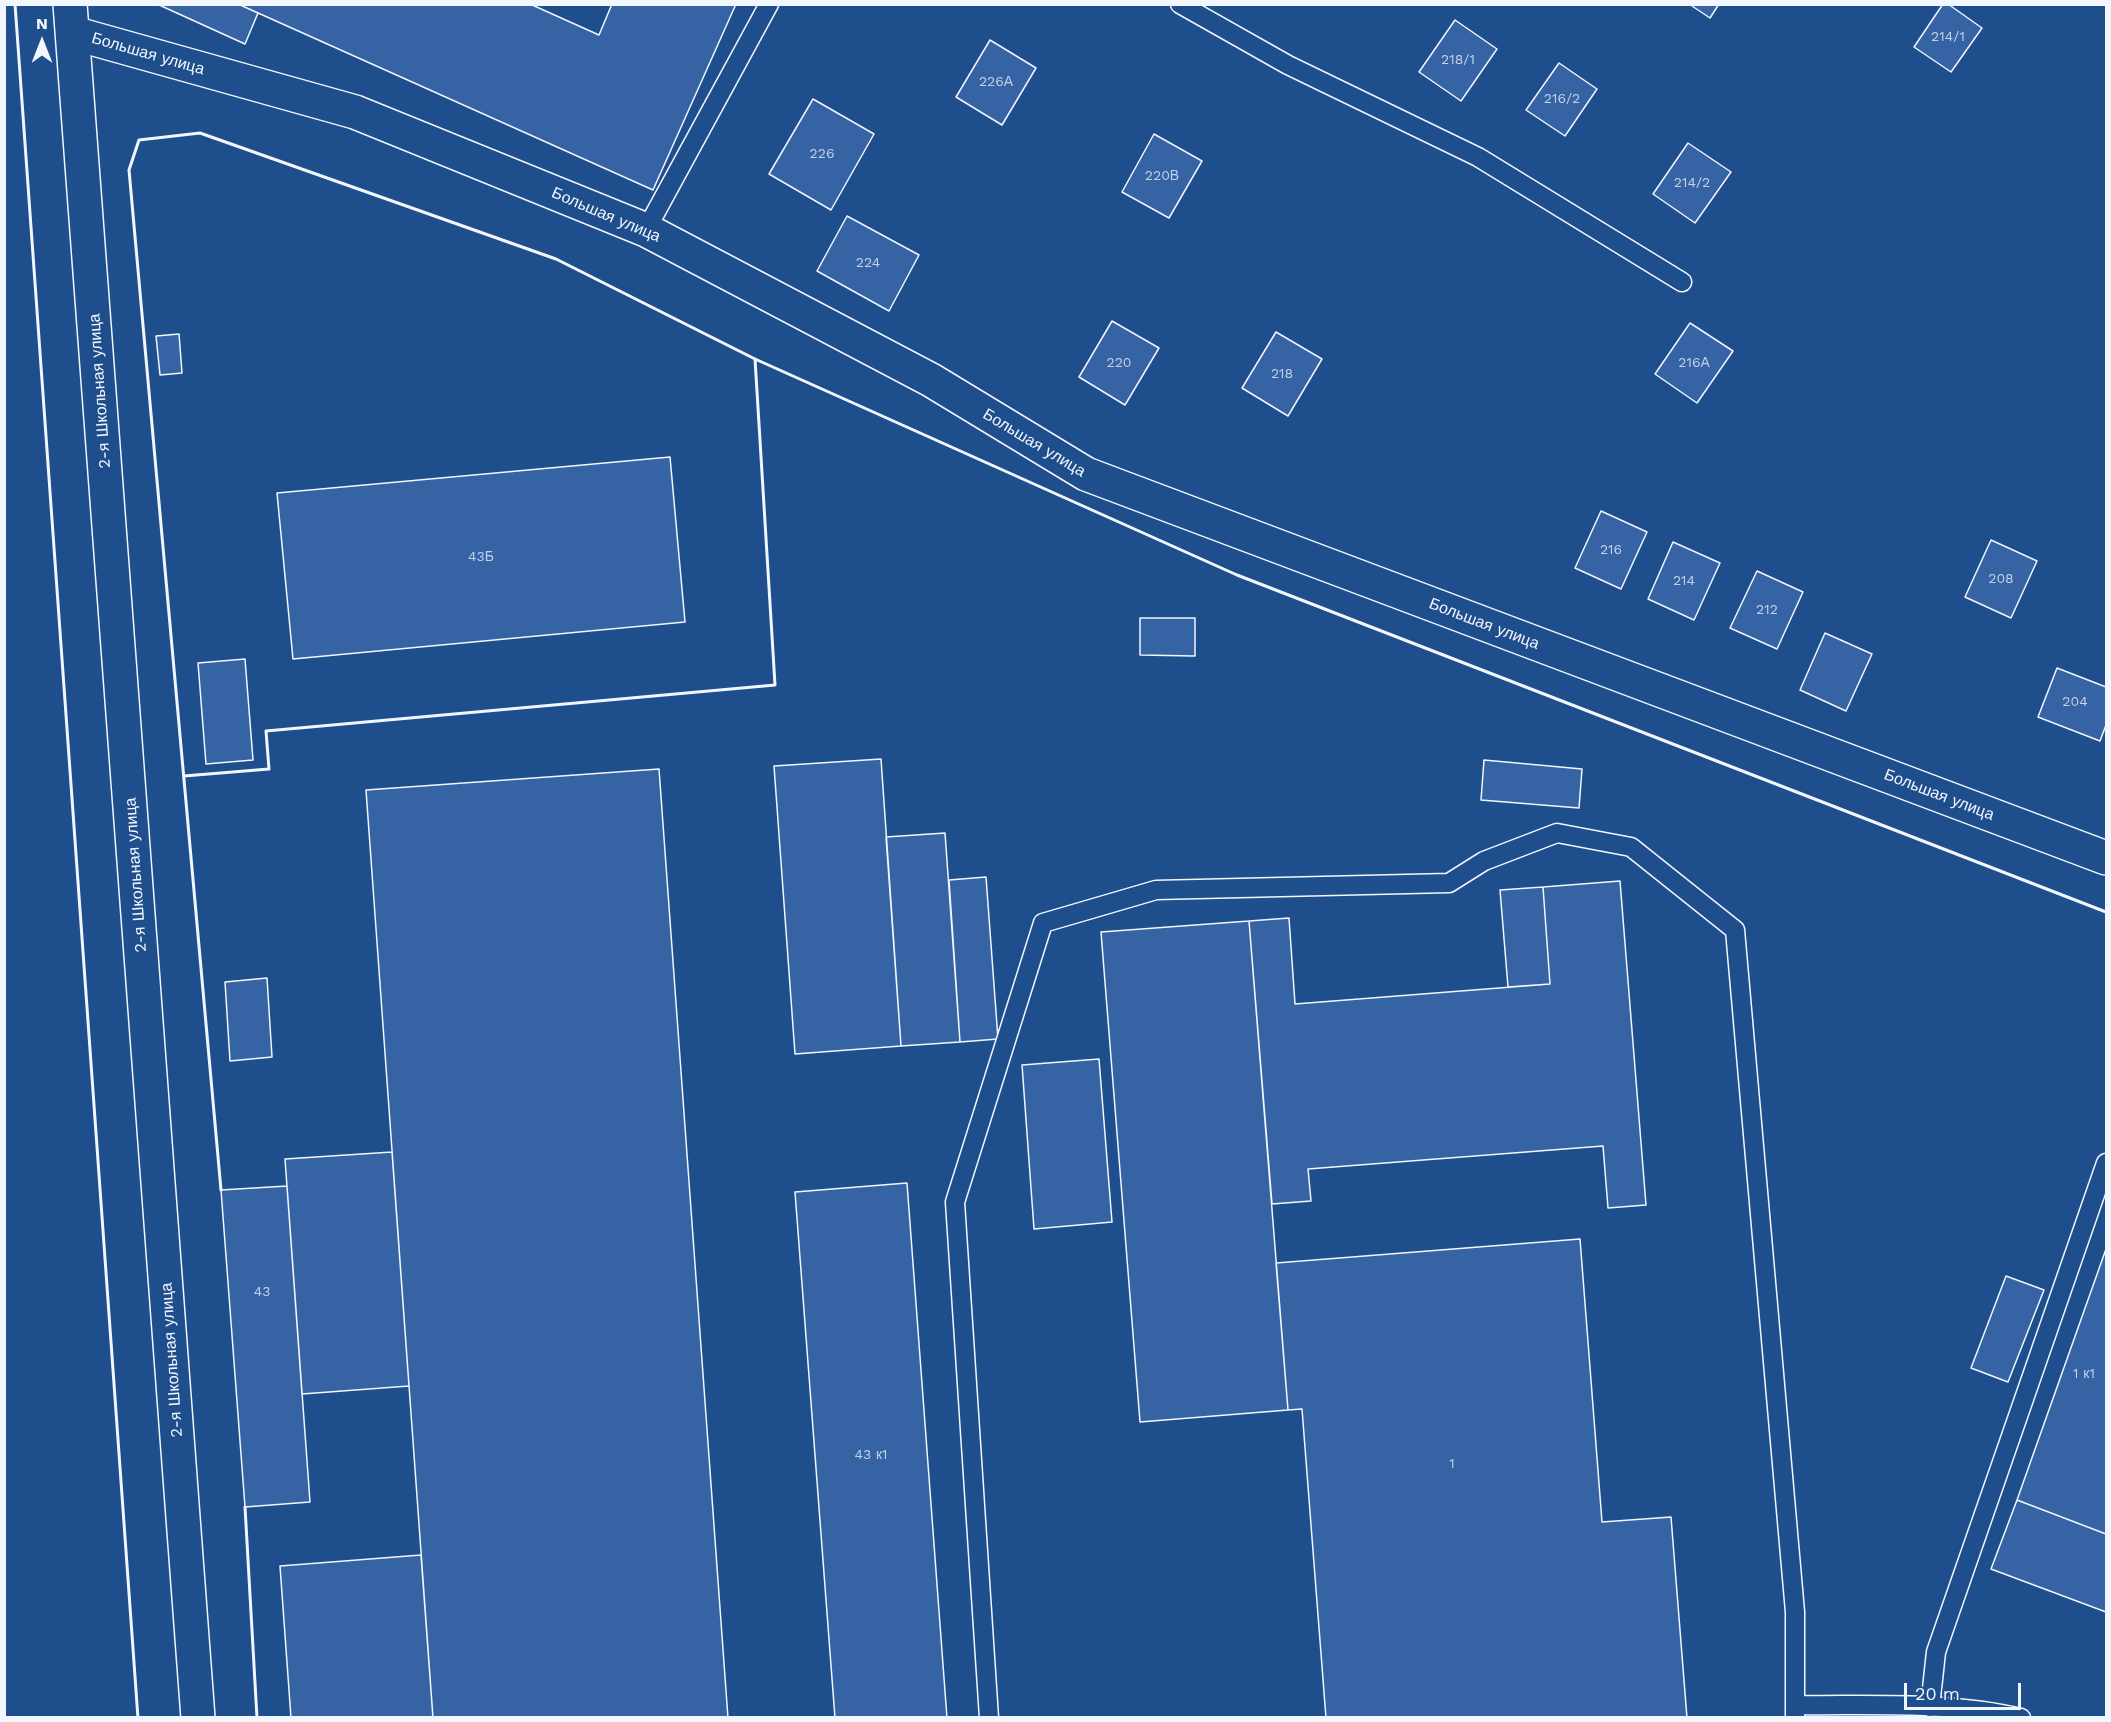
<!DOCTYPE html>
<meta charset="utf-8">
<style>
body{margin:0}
#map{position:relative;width:2111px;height:1722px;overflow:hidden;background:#1f4e8c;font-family:"Work Sans",sans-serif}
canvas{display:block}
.frame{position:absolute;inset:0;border:6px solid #f2f6ff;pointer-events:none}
.north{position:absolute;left:12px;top:12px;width:60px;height:60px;-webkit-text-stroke:4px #1f4e8c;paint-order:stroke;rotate:0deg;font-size:16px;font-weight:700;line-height:24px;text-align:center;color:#f2f6ff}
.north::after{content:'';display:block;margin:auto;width:21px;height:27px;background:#f2f6ff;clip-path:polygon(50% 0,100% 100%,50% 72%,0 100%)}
.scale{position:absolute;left:1904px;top:1683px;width:117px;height:27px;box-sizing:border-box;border:3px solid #f2f6ff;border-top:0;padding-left:8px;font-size:18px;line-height:21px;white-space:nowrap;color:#f2f6ff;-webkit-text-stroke:4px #1f4e8c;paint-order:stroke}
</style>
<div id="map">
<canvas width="2111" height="1722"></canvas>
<div class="frame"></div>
<div class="north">N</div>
<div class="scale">20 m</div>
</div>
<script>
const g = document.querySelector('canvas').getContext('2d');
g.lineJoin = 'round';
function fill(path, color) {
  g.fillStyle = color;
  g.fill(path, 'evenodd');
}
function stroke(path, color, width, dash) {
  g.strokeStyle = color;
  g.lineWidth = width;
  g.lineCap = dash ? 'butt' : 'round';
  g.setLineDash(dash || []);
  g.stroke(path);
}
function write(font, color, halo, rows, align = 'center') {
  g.font = font + ' "Work Sans",sans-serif';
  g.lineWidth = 4.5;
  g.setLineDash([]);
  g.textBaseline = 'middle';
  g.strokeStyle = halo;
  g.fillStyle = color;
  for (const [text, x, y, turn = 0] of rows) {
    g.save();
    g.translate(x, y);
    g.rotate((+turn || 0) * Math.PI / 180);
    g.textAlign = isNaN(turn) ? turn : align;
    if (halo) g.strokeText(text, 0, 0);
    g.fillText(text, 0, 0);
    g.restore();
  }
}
const building = new Path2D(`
 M157,4H238L258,13L245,44Z
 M238,4H530L599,35L612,4H736L653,190Z
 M1689,4H1719L1710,18Z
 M1943,4H1948L1982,28L1951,72L1914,47Z
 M1455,20L1497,49L1461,101L1419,72Z
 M990,40L1036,68L1002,125L956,97Z
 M1559,63L1597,89L1565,136L1526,110Z
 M813,99L874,134L831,210L769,174Z
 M1154,134L1202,161L1169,218L1122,192Z
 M1688,143L1731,172L1695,223L1653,194Z
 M847,216L919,255L889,311L817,271Z
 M1112,321L1159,348L1125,405L1079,377Z
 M1690,323L1733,351L1697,403L1655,374Z
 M1276,332L1322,359L1288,416L1242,388Z
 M179,334L182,373L160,375L156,336Z
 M670,457L685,622L293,659L277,493Z
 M1601,511L1647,532L1621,589L1575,568Z
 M1991,540L2037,561L2011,618L1965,597Z
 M1673,542L1720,563L1694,620L1648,599Z
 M1757,571L1803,592L1777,649L1730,628Z
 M1140,618H1195V656L1140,655Z
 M1825,633L1872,654L1846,711L1800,690Z
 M245,659L253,760L206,764L198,663Z
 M2057,668L2106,687V725L2100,741L2038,717Z
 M881,759L901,1046L795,1054L774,766Z
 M1484,760L1582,769L1579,808L1481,800Z
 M659,769L728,1718H433L366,790Z
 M945,833L960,1042L901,1046L886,837Z
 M986,877L998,1039L960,1042L949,880Z
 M1620,881L1646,1205L1608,1208L1603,1146L1308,1169L1311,1201L1272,1204L1249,921L1289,918L1295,1004L1550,984L1543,887Z
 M1543,887L1550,984L1508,987L1500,890Z
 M1249,921L1288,1410L1140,1422L1101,932Z
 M267,978L272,1057L230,1061L225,982Z
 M1099,1059L1112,1222L1034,1229L1022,1065Z
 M392,1152L409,1386L302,1394L285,1159Z
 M907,1183L947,1718H835L795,1192Z
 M287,1186L310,1502L245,1507L221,1190Z
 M1580,1239L1602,1522L1671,1517L1687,1718H1326L1302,1409L1288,1410L1276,1263Z
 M2106,1249V1534L2017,1500Z
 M2006,1276L2044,1290L2008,1382L1971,1368Z
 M2017,1500L2106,1534V1612L1991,1569Z
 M421,1555L433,1718H291L280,1566Z`);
const service = new Path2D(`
 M1180,4L1288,65L1478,157L1682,282
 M646,230L769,4
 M1795,1705C1867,1706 1950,1701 2021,1718
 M1930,1707L1936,1652L2106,1163
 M989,1718L955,1202L1043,923L1156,890L1449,883L1484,861L1557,833L1631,847L1735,930L1795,1612V1718`);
const minor = new Path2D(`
 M70,4L198,1718
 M73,33L355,112L646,230L931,380L1086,474L2106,858`);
const wall = new Path2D(`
 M15,4L138,1718
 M184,776L269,769L266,731L775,685L755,359
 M221,1190L129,170L139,140L200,133L556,259L755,359L1237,575L2106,912
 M245,1507L257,1718`);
const numberNames = [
 ["214/1",1948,37],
 ["218/1",1458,60],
 ["226А",996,82],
 ["216/2",1562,99],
 ["226",822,154],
 ["220В",1162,176],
 ["214/2",1692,183],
 ["224",868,263],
 ["220",1119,363],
 ["216А",1694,363],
 ["218",1282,374],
 ["216",1611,550],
 ["43Б",481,557],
 ["208",2001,579],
 ["214",1684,581],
 ["212",1767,610],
 ["204",2075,702],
 ["43",262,1292],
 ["1 к1",2084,1374],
 ["43 к1",871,1455],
 ["1",1452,1464]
];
const streetNames = [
 ["Большая улица",148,54,16],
 ["Большая улица",606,215,23],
 ["2-я Школьная улица",100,391,-94],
 ["Большая улица",1034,443,31],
 ["Большая улица",1484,624,21],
 ["Большая улица",1939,795,21],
 ["2-я Школьная улица",136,875,-94],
 ["2-я Школьная улица",172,1360,-94]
];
fill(building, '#3563a3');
stroke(building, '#f2f6ff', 1.5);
stroke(service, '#f2f6ff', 21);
stroke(minor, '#f2f6ff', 36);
stroke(service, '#1f4e8c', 18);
stroke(minor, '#1f4e8c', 33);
stroke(wall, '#f2f6ff', 3);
write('14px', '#c3d1e8', null, numberNames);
write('16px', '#f2f6ff', '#1f4e8c', streetNames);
</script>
